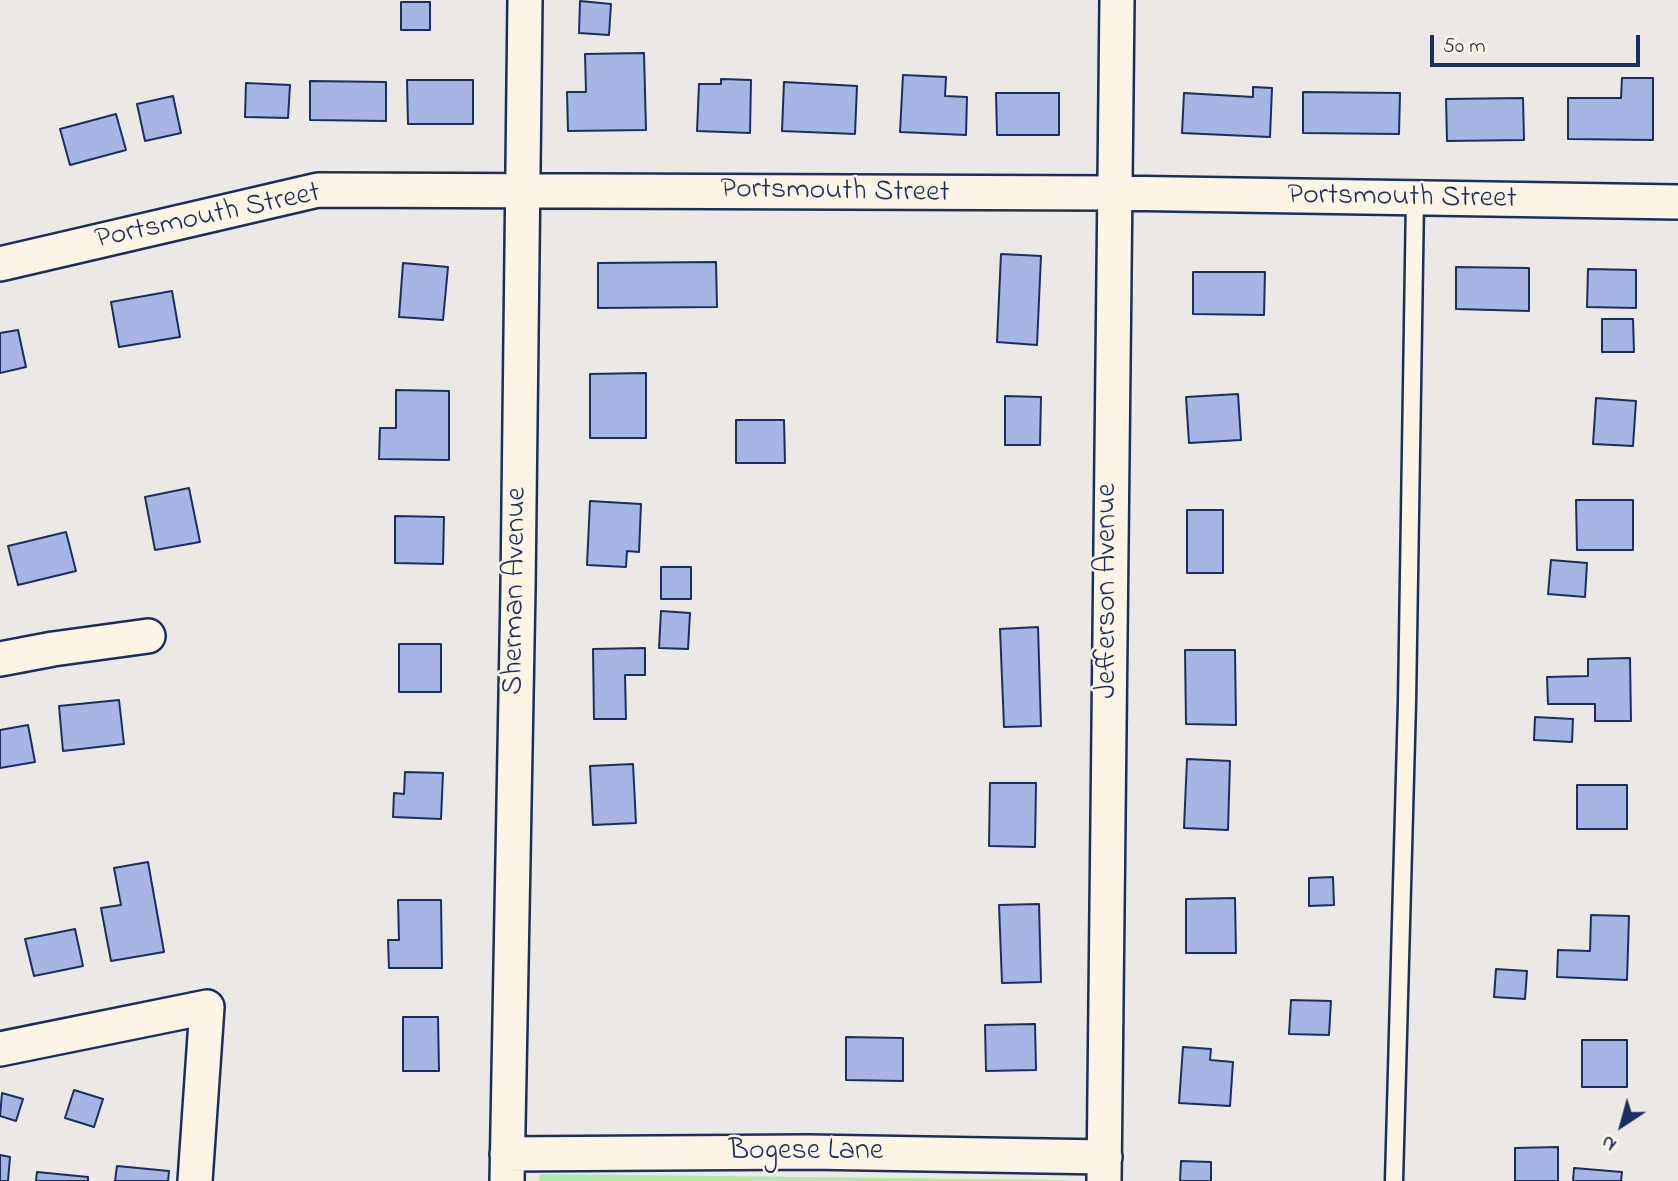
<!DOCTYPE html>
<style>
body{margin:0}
#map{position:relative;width:1678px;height:1181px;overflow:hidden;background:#ebe8e5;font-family:"Indie Flower",sans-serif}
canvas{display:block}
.north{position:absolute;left:1587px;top:1090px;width:70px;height:70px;-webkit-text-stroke:5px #fcf5e5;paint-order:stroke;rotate:216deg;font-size:19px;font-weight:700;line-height:28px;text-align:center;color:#1b2f5e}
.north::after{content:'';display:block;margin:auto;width:24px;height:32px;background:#1b2f5e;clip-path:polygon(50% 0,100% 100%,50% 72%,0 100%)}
.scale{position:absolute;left:1430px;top:35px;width:210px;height:32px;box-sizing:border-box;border:4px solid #1b2f5e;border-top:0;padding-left:9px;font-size:21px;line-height:24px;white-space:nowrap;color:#1b2f5e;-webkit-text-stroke:5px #fcf5e5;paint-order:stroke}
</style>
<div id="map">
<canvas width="1678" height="1181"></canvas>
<div class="north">N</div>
<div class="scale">50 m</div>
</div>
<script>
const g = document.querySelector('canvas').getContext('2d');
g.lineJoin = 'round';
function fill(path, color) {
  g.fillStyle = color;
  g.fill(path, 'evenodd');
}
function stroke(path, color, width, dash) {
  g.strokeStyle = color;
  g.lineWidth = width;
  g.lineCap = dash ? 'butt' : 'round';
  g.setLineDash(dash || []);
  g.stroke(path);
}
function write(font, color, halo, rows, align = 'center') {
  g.font = font + ' "Indie Flower",sans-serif';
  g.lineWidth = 5;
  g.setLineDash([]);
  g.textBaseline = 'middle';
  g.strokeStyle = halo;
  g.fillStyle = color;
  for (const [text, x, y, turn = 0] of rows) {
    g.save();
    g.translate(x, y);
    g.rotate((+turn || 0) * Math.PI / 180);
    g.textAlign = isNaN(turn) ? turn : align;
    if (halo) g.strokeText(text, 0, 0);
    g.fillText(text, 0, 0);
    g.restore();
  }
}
const green = new Path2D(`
 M541,1174L1066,1180L1068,1181H538Z`);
const building = new Path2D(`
 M580,1L611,4L609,35L579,33Z
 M401,2H430V30H401Z
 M644,53L646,130L568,131L567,92H586L585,54Z
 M903,75L946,77L945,96L967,97L966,135L900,132Z
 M1622,78H1653V140L1568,139V98H1621Z
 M721,79L751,80L750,133L697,131L699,84H721Z
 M407,80H473V124H408Z
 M310,81L386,82V121L310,120Z
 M784,82L857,86L855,134L782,131Z
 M246,83L290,85L288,118L245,117Z
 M1253,87L1272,88L1270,137L1182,133L1184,93L1253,97Z
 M1303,92L1400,93L1399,134L1303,133Z
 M996,93H1059V135H997Z
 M173,96L181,133L145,141L137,104Z
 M1523,98L1524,140L1447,141L1446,99Z
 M116,114L126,150L70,165L60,129Z
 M1001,254L1041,256L1037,345L997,342Z
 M716,262L717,307L598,308V263Z
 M403,263L448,267L443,320L399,317Z
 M1456,267L1529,268V311L1456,309Z
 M1588,269L1636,270V308L1587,307Z
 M1193,272H1265L1264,315L1193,314Z
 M172,291L180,337L119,347L111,302Z
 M1602,319H1633L1634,352H1602Z
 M18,330L26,367L0,373V333Z
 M646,373V438H590V374Z
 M396,390L449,391V460L379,459L380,428H396Z
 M1238,394L1241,440L1189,443L1186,397Z
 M1005,396L1041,397L1040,445H1005Z
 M1596,398L1636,401L1633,446L1593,444Z
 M736,420H784L785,463H736Z
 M189,488L200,542L155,550L145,497Z
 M1576,500H1633V550H1577Z
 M590,501L641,504L639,552L627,551L626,567L587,565Z
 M1187,510H1223V573H1187Z
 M395,516L444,517L443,564L395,563Z
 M66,532L76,571L18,585L8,546Z
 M1551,560L1587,563L1585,597L1548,594Z
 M661,567H691V599H661Z
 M661,611L690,613L688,649L659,648Z
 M1038,627L1041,726L1004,727L1000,629Z
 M399,644H441V692H399Z
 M645,648V675H625L626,719H594L593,649Z
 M1185,650H1235L1236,725L1186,724Z
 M1630,658L1631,721H1595V704H1548L1547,677L1588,676V659Z
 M119,700L124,744L63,751L59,706Z
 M1535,717L1573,719L1572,742L1534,740Z
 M28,725L35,762L0,768V730Z
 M1187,759L1230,761L1228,830L1184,828Z
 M633,764L636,823L593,825L590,766Z
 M405,772L443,773L441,819L393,817L394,793L404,794Z
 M990,783H1036L1035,847L989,846Z
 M1577,785H1627V829H1577Z
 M148,862L164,952L111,961L101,908L121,905L114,868Z
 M1333,877L1334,905L1309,906V878Z
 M1235,898L1236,953H1186V899Z
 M398,900H441L442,968H389L388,940H399Z
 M1039,904L1041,982L1002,983L999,905Z
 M1591,915L1629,916L1627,980L1557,977L1558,950L1590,951Z
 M75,929L83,966L34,976L25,939Z
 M1496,969L1527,971L1525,999L1494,997Z
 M1291,1000L1331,1001L1329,1035L1289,1034Z
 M403,1017H438L439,1071H403Z
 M1035,1024L1036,1070L986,1071L985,1025Z
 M846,1037L903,1038V1081L846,1080Z
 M1582,1040H1627V1087H1582Z
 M1183,1047L1211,1049L1210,1060L1233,1062L1230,1106L1179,1103Z
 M74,1090L103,1099L94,1127L65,1118Z
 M2,1093L23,1099L16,1121L0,1116Z
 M1558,1147V1181H1515V1148Z
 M0,1155L10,1157L8,1181H0Z
 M1181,1161L1211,1162V1181H1180Z
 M117,1166L169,1171L168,1181H115Z
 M1574,1168L1622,1172L1621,1181H1573Z
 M37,1172L88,1177V1181H36Z`);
const service = new Path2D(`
 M1394,1181L1407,702L1415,199`);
const minor = new Path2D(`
 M0,264L318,190L1113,193L1678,202
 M0,659L53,649L148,636
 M0,1049L207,1007L195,1181
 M507,1154L808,1152L1105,1157
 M507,1181L518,588L525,0
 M1104,1181L1117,0`);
const streetNames = [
 ["Portsmouth Street",835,193,1],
 ["Portsmouth Street",1402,199,1],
 ["Portsmouth Street",208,218,-12],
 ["Sherman Avenue",517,591,-89],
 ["Jefferson Avenue",1109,591,-90],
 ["Bogese Lane",806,1153]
];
fill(green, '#b0e9ad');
fill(building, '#a5b5e4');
stroke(building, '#1b2f5e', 2);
stroke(service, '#1b2f5e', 21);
stroke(minor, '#1b2f5e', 38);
stroke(service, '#fcf5e5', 16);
stroke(minor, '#fcf5e5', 33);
write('30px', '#1b2f5e', '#fcf5e5', streetNames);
</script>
